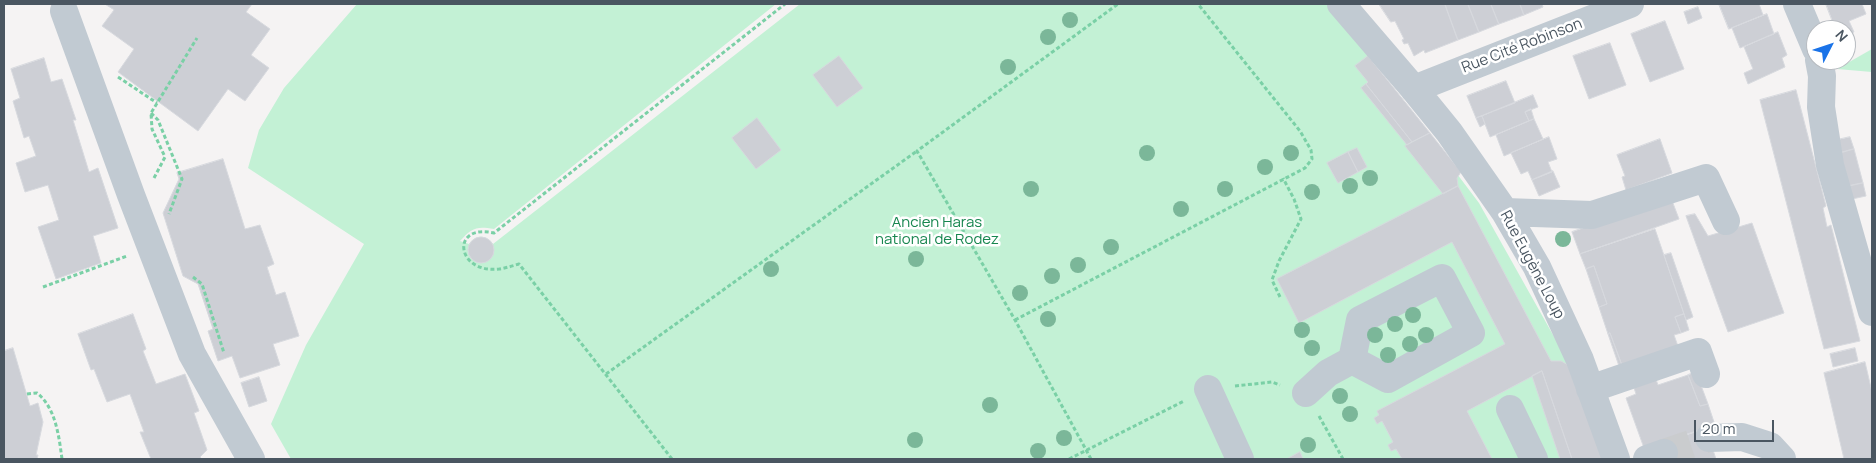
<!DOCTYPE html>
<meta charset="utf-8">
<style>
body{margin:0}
#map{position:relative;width:1876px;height:463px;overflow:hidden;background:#f5f3f3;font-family:Manrope,sans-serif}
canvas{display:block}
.frame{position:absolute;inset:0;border:5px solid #4a5661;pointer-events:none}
.north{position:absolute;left:1806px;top:20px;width:50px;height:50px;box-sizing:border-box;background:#fff;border:1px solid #b7bbc0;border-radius:50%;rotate:49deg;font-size:14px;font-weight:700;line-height:20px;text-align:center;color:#4a5661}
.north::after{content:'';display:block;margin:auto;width:18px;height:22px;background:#1a73e8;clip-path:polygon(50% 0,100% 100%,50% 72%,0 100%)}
.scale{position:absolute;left:1694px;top:420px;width:80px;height:22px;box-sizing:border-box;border:2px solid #4a5661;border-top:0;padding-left:6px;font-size:15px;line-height:18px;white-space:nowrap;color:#4a5661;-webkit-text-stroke:4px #fff;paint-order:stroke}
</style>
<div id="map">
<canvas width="1876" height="463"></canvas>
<div class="frame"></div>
<div class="north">N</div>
<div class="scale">20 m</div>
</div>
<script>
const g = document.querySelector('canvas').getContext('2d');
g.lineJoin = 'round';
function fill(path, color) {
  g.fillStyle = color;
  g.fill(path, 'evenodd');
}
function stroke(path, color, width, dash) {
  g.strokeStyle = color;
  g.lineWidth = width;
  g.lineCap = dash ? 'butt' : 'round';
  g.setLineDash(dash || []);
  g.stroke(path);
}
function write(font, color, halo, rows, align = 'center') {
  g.font = font + ' Manrope,sans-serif';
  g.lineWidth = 5;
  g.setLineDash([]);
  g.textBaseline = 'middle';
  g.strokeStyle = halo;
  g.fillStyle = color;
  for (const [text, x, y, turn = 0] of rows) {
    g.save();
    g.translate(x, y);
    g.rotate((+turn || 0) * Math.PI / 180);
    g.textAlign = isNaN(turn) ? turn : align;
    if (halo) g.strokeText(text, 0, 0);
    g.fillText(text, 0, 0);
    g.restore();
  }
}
const green = new Path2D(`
 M357,4H776L494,229C476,226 472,228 460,241L469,244C476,234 486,235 493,244L800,4H1327L1368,56L1479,203L1571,367L1603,459H291L271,424L306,345L364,244L248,168L259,130L284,88Z
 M1872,49V72L1837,69Z`);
const building = new Path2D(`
 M105,4H252L246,12L270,29L251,55L269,68L245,101L228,89L198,131L118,72L134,49L102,26L114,10Z
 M1379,4H1445L1458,40L1425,53L1424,50L1414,56L1408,43L1404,44L1402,40L1404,39L1395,21L1391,22Z
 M1445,4H1468L1479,32L1458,40Z
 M1468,4H1491L1499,24L1479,32Z
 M1491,4H1520L1524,15L1499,24Z
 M1520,4H1542L1543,7L1524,15Z
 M1719,4H1759L1763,15L1729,29Z
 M1826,4H1862L1866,14L1849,21L1854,32L1846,35V30H1836Z
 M1698,7L1702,18L1688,24L1684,12Z
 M1767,14L1774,34L1740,48L1732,28Z
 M1665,21L1684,69L1650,82L1631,34Z
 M1778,32L1787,55L1782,58L1785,67L1748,84L1744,73L1753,69L1744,47Z
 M1610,43L1626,85L1589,99L1573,56Z
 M839,56L863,88L837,107L813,75Z
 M1368,56L1430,133L1412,142L1366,84L1368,82L1355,66Z
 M44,58L51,82L62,79L76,120H73L89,172L98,168L118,228L93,236L101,263L56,279L38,227L59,220L48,185L25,192L16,163L36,156L29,136L24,138L13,101L20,98L11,69Z
 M1506,81L1515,103L1476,118L1467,96Z
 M1366,84L1412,142L1407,145L1361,88Z
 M1796,90L1826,206L1823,208L1827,227L1831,225L1860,341L1824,349L1760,100Z
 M1533,95L1538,107L1525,112L1529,121L1490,137L1482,116Z
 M1531,109L1534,119L1529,121L1525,112Z
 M1482,116L1485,124L1480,127L1476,118Z
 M757,118L781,150L756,169L732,138Z
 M1534,119L1543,139L1504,156L1496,135Z
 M1430,133L1461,172L1457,178L1458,186L1443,194L1405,146Z
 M1549,137L1557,159L1548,162L1552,172L1532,180L1528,171L1521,174L1511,153Z
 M1850,137L1854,149L1840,153L1837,140Z
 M1660,139L1672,173L1626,190L1622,177L1625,176L1617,155Z
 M1357,148L1367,167L1358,172L1348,152Z
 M1854,149L1863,183L1849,186L1840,153Z
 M1348,152L1358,172L1338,183L1327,163Z
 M223,159L245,229L260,225L274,264L267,267L276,295L285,292L299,336L273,344L280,365L240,378L232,356L218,361L208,331L213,329L198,284L183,276L163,213L179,179L177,173Z
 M1553,171L1560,187L1539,196L1532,180Z
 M1863,183L1866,196L1852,199L1849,186Z
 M1458,186L1551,361H1561L1568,365L1603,459H1572L1542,371L1467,411L1492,459H1402L1396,449L1391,451L1388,445L1393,442L1382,421L1377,424L1374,418L1379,415L1377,411L1505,344L1452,242L1299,323L1277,279Z
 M1671,198L1679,219L1580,254L1572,232Z
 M1695,214L1708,236L1752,223L1784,313L1728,332L1686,216Z
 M1655,229L1684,314L1675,317L1681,333L1674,335L1679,349L1623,368L1610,333L1608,334L1599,307L1607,304L1594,266L1586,269L1580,254Z
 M468 250a13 13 0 1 1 26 0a13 13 0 1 1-26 0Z
 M1671,253L1693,317L1686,320L1664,255Z
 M1594,266L1607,304L1599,307L1586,269Z
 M133,314L146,349L143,351L156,384L185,374L199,411L194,413L207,450L200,457L202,459H151L140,432H144L130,394L107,402L94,369L91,370L78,334Z
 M1684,314L1689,330L1681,333L1675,317Z
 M1610,333L1623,368L1620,369L1608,334Z
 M13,348L30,406L38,403L43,422L36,455H38L37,459H4V351Z
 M1855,348L1858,361L1833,367L1830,354Z
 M1865,362L1872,392V459H1844L1824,373Z
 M1542,371L1572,459H1560L1532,376Z
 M1653,371L1658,385L1688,375L1700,406L1708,404L1715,425L1644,448L1626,398L1636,394L1631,379Z
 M1696,372L1708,404L1700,406L1688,375Z
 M259,377L267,401L249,407L241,383Z
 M1706,429L1716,459H1666L1660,443Z
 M1300,452L1303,459H1287Z`);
const minorTunnel = new Path2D(`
 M1664,453L1709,438`);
const path = new Path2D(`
 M118,77L157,103
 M151,113L158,120L182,179L169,214
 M154,178L165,157L152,129L151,113L197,38
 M193,277L202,284L224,353
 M43,287L127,256
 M1280,297L1272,280L1279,261L1301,219L1294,199L1283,178
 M1015,320L1305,168L1312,159L1311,150L1300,131L1198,4
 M606,374L917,151
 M1235,386L1272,382L1280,385
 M27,394L37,393C56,408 59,437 62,459
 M1319,416L1343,459
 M672,459L519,264C512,266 506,268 499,269C456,274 450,223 494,233L785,4
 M1069,459L1184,401
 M1091,459L1015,320L917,151L1118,4`);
const minor = new Path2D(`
 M1341,4L1414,89L1449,132L1505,212L1537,267L1580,360L1616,459
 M1797,4L1816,49
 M64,11L131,195L192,354L251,459
 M1819,60L1822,76L1821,107L1830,165L1872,312
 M1414,89L1630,4
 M1505,212L1592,215L1706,178L1726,221
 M1208,389L1240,459
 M1590,389L1698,352L1706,374
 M1306,393L1328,373L1352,360L1388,379L1471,333L1442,278L1360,320L1352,360
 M1510,409L1534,459
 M1709,438L1742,437L1770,446L1782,459
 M1647,459L1664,453`);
const trees = [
 [1070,20],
 [1048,37],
 [1008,67],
 [1147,153],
 [1291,153],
 [1265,167],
 [1370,178],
 [1350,186],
 [1031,189],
 [1225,189],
 [1312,192],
 [1181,209],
 [1563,239],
 [1111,247],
 [916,259],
 [1078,265],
 [771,269],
 [1052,276],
 [1020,293],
 [1413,315],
 [1048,319],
 [1395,324],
 [1302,330],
 [1375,335],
 [1426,335],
 [1410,344],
 [1312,348],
 [1388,355],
 [1340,396],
 [990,405],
 [1350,414],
 [1064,438],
 [915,440],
 [1308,445],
 [1038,451]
];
const streetNames = [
 ["Rue Cité Robinson",1522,46,-21],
 ["Rue Eugène Loup",1532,265,62]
];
const parkNames = [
 ["Ancien Haras",937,223],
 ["national de Rodez",937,240]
];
fill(green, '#c3f1d5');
fill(building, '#cdcfd5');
stroke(building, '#d7d9de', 1);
stroke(minorTunnel, '#caccce', 28, [28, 14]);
stroke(path, '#7ad0a6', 3, [4, 2.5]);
stroke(minor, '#c1cad2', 28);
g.fillStyle = '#7bb799';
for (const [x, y] of trees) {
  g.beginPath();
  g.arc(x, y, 8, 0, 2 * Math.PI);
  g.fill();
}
write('15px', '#4a5661', '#fff', streetNames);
write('15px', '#17864f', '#fff', parkNames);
</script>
